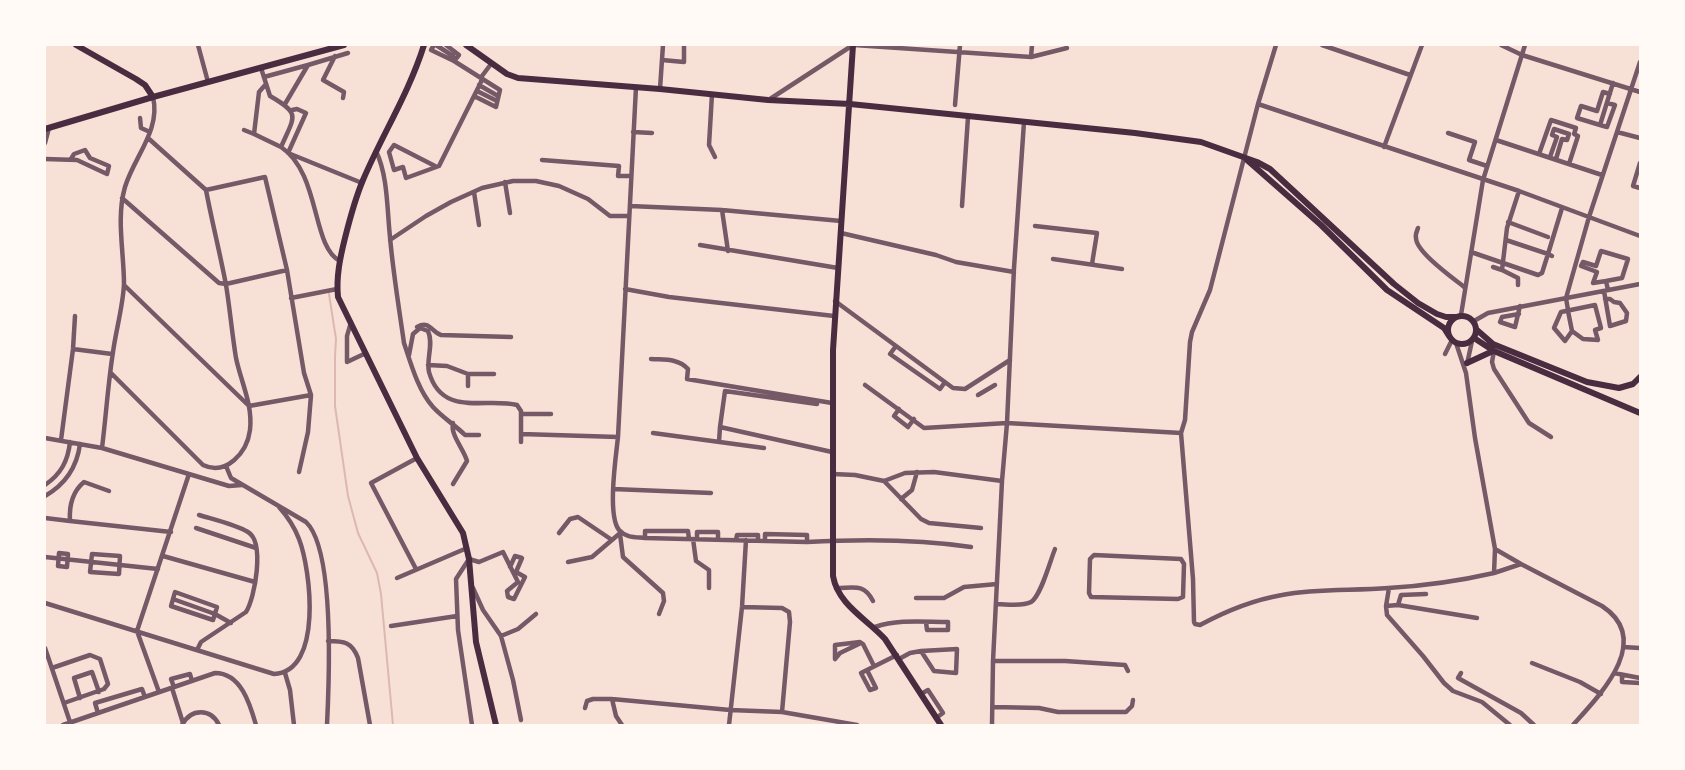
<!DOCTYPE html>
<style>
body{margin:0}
#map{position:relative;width:1685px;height:770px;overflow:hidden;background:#f7e1d7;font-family:Helvetica,sans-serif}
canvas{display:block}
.frame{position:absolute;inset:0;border:46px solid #fffaf5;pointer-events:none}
</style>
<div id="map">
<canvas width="1685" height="770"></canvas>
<div class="frame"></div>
</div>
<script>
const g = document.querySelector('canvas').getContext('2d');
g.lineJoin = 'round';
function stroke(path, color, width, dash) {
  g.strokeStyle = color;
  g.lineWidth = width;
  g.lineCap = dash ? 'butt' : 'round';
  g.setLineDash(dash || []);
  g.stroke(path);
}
const stream = new Path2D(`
 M329,294L336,339L335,357V406L348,496L358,533L377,573L381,594L393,725`);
const minor = new Path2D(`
 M198,45L208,82
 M434,45L431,50L454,61L500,90L496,107L474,96
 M436,45L453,56L454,61
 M446,45L459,55L454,61
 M854,45L1031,57L1067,48
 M1276,45L1258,104L1210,290L1192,332L1190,342L1185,420L1181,433L1193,579L1194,622L1195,624L1200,625C1226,611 1253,600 1282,595C1317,588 1353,591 1388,588C1424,586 1459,581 1494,573L1495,549
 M1322,45L1410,75
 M1501,45L1522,55L1640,92
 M335,56L323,80L344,92L343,98
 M1031,57L1032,45
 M662,60L684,62V45
 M261,68L270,96C301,114 295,115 281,147C321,174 311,246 340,261
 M264,77L308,65
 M266,84L259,92L254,134L281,147
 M479,85L498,96
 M636,87L618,437C616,456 607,515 619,530C626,538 636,537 645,538L807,542C861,539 918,539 971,547
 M660,89L663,45
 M477,91L497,101
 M712,94L709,145L715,157
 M1610,94L1603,92L1597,111L1581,106L1577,118L1600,125L1613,83
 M770,99L853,45
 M285,104L308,65L348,53
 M1258,104L1519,191L1640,236
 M955,105L960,45
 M292,110L297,109L306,113L288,153L362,183
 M140,118L141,128L150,132
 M1600,125L1607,127L1615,105L1607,103
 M244,130L254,134
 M633,132L652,133
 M1617,132L1640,138
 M1448,133L1475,142L1469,160L1487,166
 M148,138L206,190L265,177L287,270L304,373L311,395L308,432L299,472
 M1496,140L1602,175
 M45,143L49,128
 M1384,147L1422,45
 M376,151C388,176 387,210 390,237C393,272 399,308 404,343C411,364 418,390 433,407C442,417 455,425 465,435H479
 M1539,154L1551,120L1576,128L1574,134L1578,136L1569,164
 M1550,157L1557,137L1552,135L1554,129L1569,134L1567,140L1562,139L1556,159
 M45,159L77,160L107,174L109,166L90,158L85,150L74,154L71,159
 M542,160L619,166L618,176H631
 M1640,163L1633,186L1640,188
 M435,166L394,145L389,152L394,170L403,167L406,178L439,166L481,82L482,76L491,64
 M505,182L510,213
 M474,192L479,225
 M122,198L219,283L226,284L287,270
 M630,206L722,210L841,221
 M962,206L968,117
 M722,210L728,251
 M1508,222L1548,237
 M1035,226L1097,233L1092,264
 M1418,228C1417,231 1415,234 1416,238C1416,252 1453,278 1464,287
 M841,233L936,255L956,262L1014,272
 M390,240L426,216L451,202L482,188L513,181H536L559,186L588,199L610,216H629
 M700,245L838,268
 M1471,252L1538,275L1542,273L1548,254L1506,240
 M1552,256L1548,254L1562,208
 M1053,259L1122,269
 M1493,267L1502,270
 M1606,281L1593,283L1597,272L1581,266L1583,262L1596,266L1601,251L1628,259L1622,278L1606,281L1608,290
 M124,285L249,406L311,395
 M1518,285V278L1502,270L1507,228L1519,191
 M625,289L669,297L834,316
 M1604,291L1610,326L1626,321L1627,313L1620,303L1614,302L1610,299H1605
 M291,298L337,289
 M835,301L953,388L965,389L1010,360
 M1595,305L1601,328L1595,330L1598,340L1583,339L1572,331L1565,341L1554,328L1561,312Z
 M1568,310L1566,298L1589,217L1640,62
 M1568,311L1572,331
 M1519,314L1502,317L1500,322L1515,327L1520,306
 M1461,315L1483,180L1525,45
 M1474,321L1488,313L1640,284
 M351,322L347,336V362L366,353
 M417,327C430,320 431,332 441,335L511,337
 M413,334L420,328L428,331C434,344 426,359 429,372C442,418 486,397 517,405L521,411V442
 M1456,343L1466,373L1475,438L1495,549L1521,564L1602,606C1654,640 1600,695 1573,725
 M896,346L890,354L940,389L945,382
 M73,349L112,354
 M1494,351L1492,362L1494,369L1529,423L1551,437
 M1445,354L1452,340
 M409,355L413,334
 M651,359C664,360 678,358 688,369L687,379L832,403
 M1467,364L1472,341
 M428,365L447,366L468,374
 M111,373L203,465C226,476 247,453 250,430C253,405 241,382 236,358C232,334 230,309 226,285C220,253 212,222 206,190
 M865,385L924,428L1007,423L1181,433
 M468,386V374H494
 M978,395L995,385
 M817,404L725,391L720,427L832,452
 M899,409L894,416L908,427L914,419
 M521,414H551
 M653,433L764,448
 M521,434L618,437
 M45,438L102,448L229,486L242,485
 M61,440L73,349L75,316
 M719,442L720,427
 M102,448C106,416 108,384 113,352C116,330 123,306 124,284C124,252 116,218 125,187C134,157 161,130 153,97
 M226,466L231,478L306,522C335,550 329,684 327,725
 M833,474L855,475L884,481L905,473L934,472L1002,481
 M884,481L921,519L929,523L981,528
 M453,484L467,461C464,449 450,435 453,423
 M45,485C61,474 68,461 70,442
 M613,489L711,493
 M109,491L84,482C72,492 69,506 70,521L171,532
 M45,496C66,484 77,467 80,444
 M901,499L912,490L917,472
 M45,518L70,521
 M196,528L256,548
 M559,533L570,519L578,517L612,540
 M620,534L623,557L663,593L664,601L659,614
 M645,538V531H688L689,539
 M693,539L696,561L709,570V588
 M697,539V532H718V540
 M736,540L737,535H758V541
 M765,541V534L807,535V542
 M59,553L68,554L67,567L58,566Z
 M92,554L120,556L119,574L90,572Z
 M1094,555L1181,559L1184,564L1183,597L1178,599L1091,597L1089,593L1090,559Z
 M163,556L255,582
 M45,557L158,569
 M568,562L592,557L619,534
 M416,569L371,483L417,458
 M1494,573L1521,564
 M397,578L467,548
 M473,588L483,610L501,636L513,680L521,720
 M836,588C854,588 864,583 873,601
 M1389,588L1386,606L1387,615L1423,656L1444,683L1453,691L1482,702L1510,725
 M916,598H944L964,587L997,584
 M173,599L171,606L213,620L217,607L175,592L173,599L215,614L231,623
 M45,603L274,674C323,672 311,570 299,539C294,526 288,517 279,507
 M997,604C1006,604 1022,607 1031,602C1041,596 1050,561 1055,549
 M1398,605L1401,595L1426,594
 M1386,606L1398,605L1477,618
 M742,607L782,608L789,612L790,622L782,712
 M391,626L457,616
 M875,627C898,619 924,622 948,622V630H927L926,622
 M501,636L518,629L536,614
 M328,641C344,641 352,642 358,658L370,725
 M861,643L840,653L835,659V645L860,642L863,644L874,666
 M1623,647L1640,648
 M45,648L71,725
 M197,650L201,642L246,612C255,598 265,542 248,532C237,525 212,519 199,515
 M899,659L910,653L921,651L934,671L956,673L957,649L921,651
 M993,661H1065L1125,665L1128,671
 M1532,663L1580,682L1601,694
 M52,668L90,655L100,659L108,684L104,689L64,703
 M867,670L876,688L870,690L861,673L897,655
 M285,673L290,690L294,725
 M1461,673L1458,678L1521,713L1534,725
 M1614,673L1640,678
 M1622,676V682L1640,683
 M174,687L171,679L190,674L192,681
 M172,688L183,723
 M159,692L137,631L189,474
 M921,694L928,690L943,713L936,718
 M80,698L74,678L92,672L99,692
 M612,699L616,716L622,725
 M994,707L1039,708L1058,712H1126L1132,706L1133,700
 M585,708L587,701L593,699H612L730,710L782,712L857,725
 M98,713L95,703L142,689L145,697
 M63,725L215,673C241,673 250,704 256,725
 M182,725C191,708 211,708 219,725
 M472,725L458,630L456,579L469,559L479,562L503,552L518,582L507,591L508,597L514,599L525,577L516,572L522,558L515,556L510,567
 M729,725L742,607L746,540
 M992,725L993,661L1002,481L1007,423L1014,268L1024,122`);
const secondary = new Path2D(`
 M76,45L136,79L145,85L153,97
 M424,45C409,93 382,135 363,180C355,199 350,218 345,238C340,258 336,277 338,297L417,458L463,533L469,559L476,642L496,725
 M466,45L507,74L518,78L660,89L768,100L850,104L1135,133L1201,142L1257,162L1270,169L1394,284L1418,303L1437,314L1446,317H1456
 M853,45L833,350V576C838,605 867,619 885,639L941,725
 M45,129L153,97L344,45
 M1247,160L1321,225L1387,290L1444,328L1449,336
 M1448 330a14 14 0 1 1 28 0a14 14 0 1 1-28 0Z
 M1477,330L1493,344L1587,382L1619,388L1633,384L1640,377
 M1474,338L1494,351L1640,413
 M1467,363L1493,351`);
stroke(stream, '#dcb8b0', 2);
stroke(minor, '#755966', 4.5);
stroke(secondary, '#4a2c40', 6);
</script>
